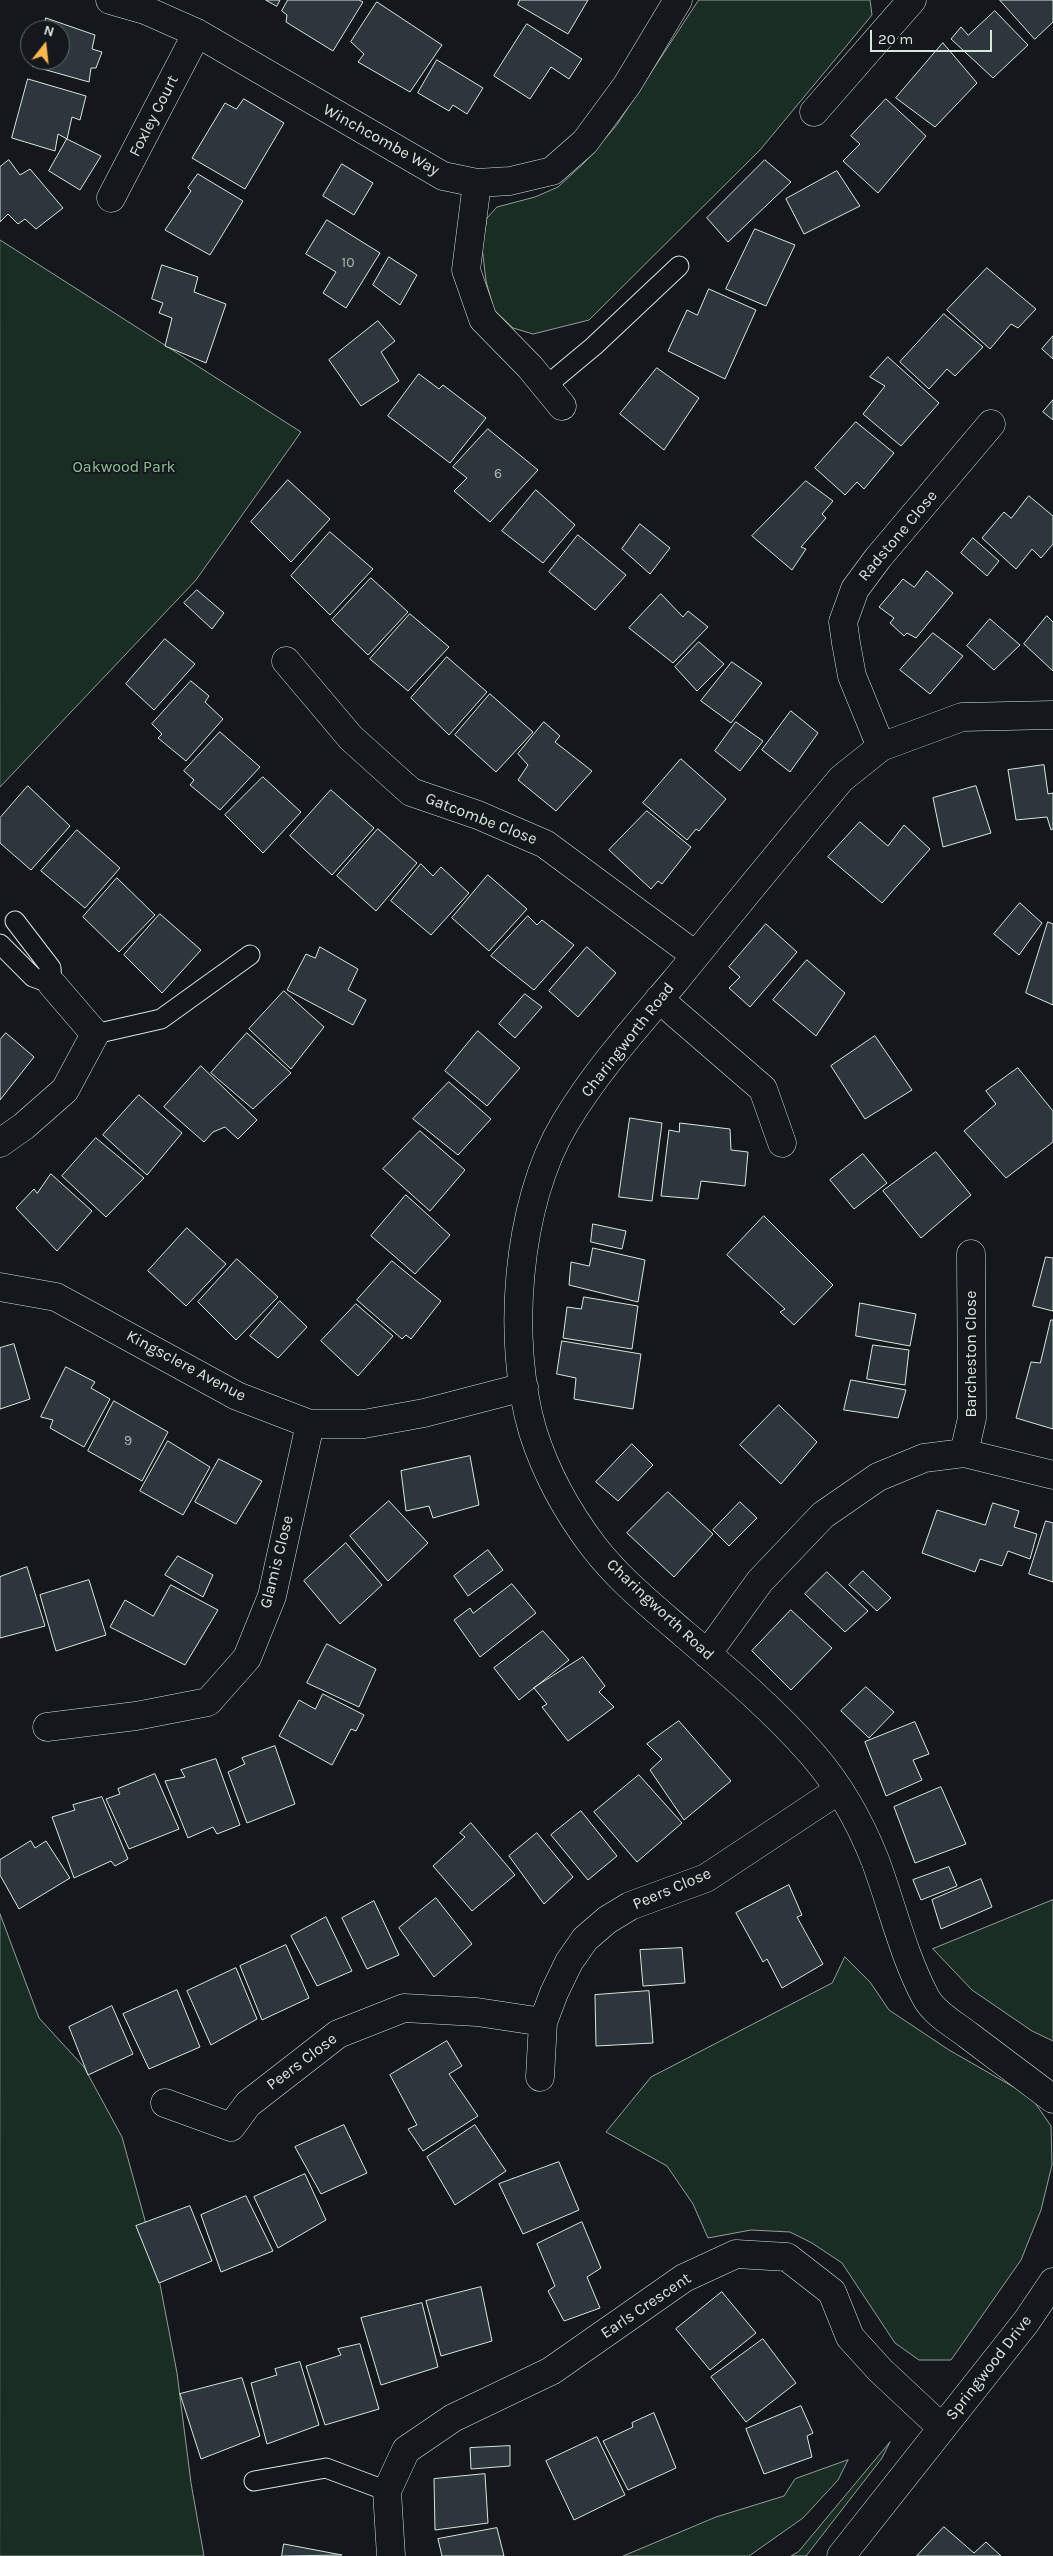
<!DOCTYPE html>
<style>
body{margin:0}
#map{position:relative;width:1053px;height:2556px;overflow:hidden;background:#14181c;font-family:Karla,sans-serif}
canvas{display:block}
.north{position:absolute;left:20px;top:20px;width:50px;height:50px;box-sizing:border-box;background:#14181c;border:1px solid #626a69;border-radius:50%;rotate:16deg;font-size:14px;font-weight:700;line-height:20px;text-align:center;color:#d8e6dc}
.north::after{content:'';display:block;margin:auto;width:18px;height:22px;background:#ffb74d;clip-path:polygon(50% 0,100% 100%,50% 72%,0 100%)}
.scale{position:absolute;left:870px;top:30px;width:122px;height:22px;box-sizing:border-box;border:2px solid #d8e6dc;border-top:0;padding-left:6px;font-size:15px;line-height:18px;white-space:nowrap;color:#d8e6dc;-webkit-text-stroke:4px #14181c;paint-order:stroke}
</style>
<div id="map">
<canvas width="1053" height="2556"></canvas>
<div class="north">N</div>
<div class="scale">20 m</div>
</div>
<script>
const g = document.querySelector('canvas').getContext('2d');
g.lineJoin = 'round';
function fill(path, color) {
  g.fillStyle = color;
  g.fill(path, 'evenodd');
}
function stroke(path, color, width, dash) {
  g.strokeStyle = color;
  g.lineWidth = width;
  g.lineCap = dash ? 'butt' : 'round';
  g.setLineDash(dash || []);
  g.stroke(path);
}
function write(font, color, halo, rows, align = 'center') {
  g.font = font + ' Karla,sans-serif';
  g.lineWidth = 4;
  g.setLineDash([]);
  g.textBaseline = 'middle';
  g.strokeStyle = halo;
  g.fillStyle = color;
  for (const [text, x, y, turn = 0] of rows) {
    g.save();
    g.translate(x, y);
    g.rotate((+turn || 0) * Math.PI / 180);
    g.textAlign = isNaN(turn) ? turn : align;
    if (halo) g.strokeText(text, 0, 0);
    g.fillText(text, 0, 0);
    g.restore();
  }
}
const green = new Path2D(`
 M699,0H870L872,15L760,150L589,320L533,334L513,328L494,310L486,281L482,247L487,218L497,207L535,197L558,187L584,163L616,126Z
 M0,240L301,432L196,580L0,787Z
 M1053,1900V2041L1032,2031L972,1990L933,1949Z
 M0,1914L39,2018L84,2067L122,2137L154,2253L177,2373L191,2483L204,2556H0Z
 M845,1957L870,1982L889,2010L949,2050L1031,2097L1051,2126L1052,2165L1041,2210L1021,2260L951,2360H919L895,2343L842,2263L812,2243L790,2232L751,2230L708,2238L693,2204L667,2166L606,2132L651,2077L832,1983Z
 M890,2442L882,2458L806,2556H791L798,2552Z
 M848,2460L838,2480L803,2518L749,2556H623L716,2517L784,2496L795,2479Z`);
const building = new Path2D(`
 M266,0H280L277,6Z
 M288,0H359L363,2L333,51L286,22L287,15L282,11Z
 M520,0H588L568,34L518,5Z
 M1000,0H1053V22L1035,39Z
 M377,2L442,45L410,92L358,62L364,54L351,42Z
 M995,11L1028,45L993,78L951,39L961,27L968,35Z
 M46,18L95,35L92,49L102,52L96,68H91L89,82L32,66L34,60H60V30H43Z
 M527,24L582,59L569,79L551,67L530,99L494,76Z
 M943,43L977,83L935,127L896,98Z
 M437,60L483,88L467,114L453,105L449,111L418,93Z
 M28,79L86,96L80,120L72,117L67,139L58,134L55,151L12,138Z
 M244,99L284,123L245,189L192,158L225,103L236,109Z
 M886,99L926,136L878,193L843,161L860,144L851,136Z
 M67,139L101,156L80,190L49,171Z
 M9,160L20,175L30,169L63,208L36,229L25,219L18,224L8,214L0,222V167Z
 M765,160L791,182L728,242L707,218Z
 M342,164L373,183L354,215L323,196Z
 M837,171L860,206L804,234L786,199Z
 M198,174L243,201L210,255L165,230L191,191L188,188Z
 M327,220L380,253L346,308L323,293L336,272L306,254Z
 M755,229L795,245L766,306L726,289Z
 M389,257L417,275L400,305L373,285Z
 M162,265L198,277L194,292L226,304L206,363L165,346L172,318L159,313L163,303L152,299Z
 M987,268L1036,309L1018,328L1011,324L990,349L947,310Z
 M709,289L756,310L725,379L668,351L687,310L697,315Z
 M944,314L983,347L955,376L947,369L929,389L900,362Z
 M378,321L395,341L381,352L399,381L361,406L329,360Z
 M1053,336V359L1042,349Z
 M888,357L939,403L901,446L863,414L885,386L870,377Z
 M657,368L699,398L664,450L620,414Z
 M419,374L439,389L443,385L486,418L450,463L388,416Z
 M1053,400V420L1043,412Z
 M856,422L894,453L864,489L857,482L845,495L815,468Z
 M488,429L538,470L490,522L454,491L467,478L453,467Z
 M288,480L330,519L291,562L251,522Z
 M806,481L833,501L822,514L826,518L801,547L806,549L792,570L752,536Z
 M536,490L575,525L543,563L502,531Z
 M1029,496L1053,516V544L1041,558L1032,549L1016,569L982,538L1004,512L1011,518Z
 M640,524L670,548L650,574L622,549Z
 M330,532L373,569L330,615L291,576Z
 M578,535L626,575L595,610L549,572Z
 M973,538L999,561L987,576L961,553Z
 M927,571L953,593L916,638L907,633L904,636L890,623L894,618L879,607L903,579L914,587Z
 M371,578L408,612L368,655L332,620Z
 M197,590L224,613L212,629L184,603Z
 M661,594L683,617L688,611L708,627L673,663L629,628Z
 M410,614L449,647L408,691L370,659Z
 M1047,616L1053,622V671L1024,644Z
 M990,619L1020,645L994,670L967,646Z
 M933,633L963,656L930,694L900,670Z
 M165,639L195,664L154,710L126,684Z
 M699,642L724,664L697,691L675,667Z
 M447,657L487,692L449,735L411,698Z
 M732,662L762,683L731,723L701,701Z
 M191,681L209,696L205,702L223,719L186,761L158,738L162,734L152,724Z
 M490,694L533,732L496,772L455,735Z
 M791,711L818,733L790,772L762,750Z
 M544,722L560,736L555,742L592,771L556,811L518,780L528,765L518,754Z
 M736,722L763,741L740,771L715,751Z
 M220,732L260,767L220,810L190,785L194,780L184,771Z
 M681,759L726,799L699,831L696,829L687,840L643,803Z
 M1044,765L1048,794L1053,793V829L1051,830L1047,817L1016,820L1008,770Z
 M263,777L301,812L263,853L225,815Z
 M28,786L70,826L31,870L0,843V818Z
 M976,786L991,833L943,847L933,798Z
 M331,790L374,828L332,875L290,836Z
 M647,811L691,847L662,884L658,881L651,889L609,850Z
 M860,822L888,846L904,825L930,849L882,903L828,857Z
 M378,829L417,863L376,911L337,876Z
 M77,830L120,868L85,908L41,871Z
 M421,864L433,876L441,867L469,893L431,935L391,901Z
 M488,875L527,909L489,951L452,918Z
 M117,878L155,915L119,952L83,917Z
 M1020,903L1042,923L1019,955L994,934Z
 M160,914L201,950L162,993L124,955Z
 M528,916L537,925L542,920L574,945L534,990L491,956Z
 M1048,922L1053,924V1005L1026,993Z
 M766,924L797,952L750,1007L729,988L740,977L729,967Z
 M320,947L358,969L348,990L366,1000L353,1025L287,990L306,954L315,958Z
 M587,947L616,973L578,1017L549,991Z
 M807,960L845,993L816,1036L773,1000Z
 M284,991L324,1027L291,1069L249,1029Z
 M525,994L542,1007L515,1038L499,1024Z
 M478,1031L520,1068L487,1106L445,1071Z
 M6,1033L34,1057L0,1100V1040Z
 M247,1033L291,1073L253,1109L211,1073Z
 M875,1036L912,1090L865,1119L831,1066Z
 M201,1066L257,1120L238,1139L225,1127L213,1132L204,1142L164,1107Z
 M1018,1068L1053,1111V1142L1006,1178L964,1131L996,1104L986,1091Z
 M449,1082L491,1119L458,1155L413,1119Z
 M139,1095L182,1133L147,1175L103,1135Z
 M630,1118L662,1123L652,1201L619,1197Z
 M680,1123L730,1129L731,1150L748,1152L745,1186L701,1181L698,1199L661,1196L669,1130L679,1132Z
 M420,1131L465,1170L430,1211L383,1169Z
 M96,1138L144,1178L106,1217L62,1176Z
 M936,1152L971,1195L921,1238L883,1191Z
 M863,1154L887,1183L854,1209L830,1180Z
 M51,1174L92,1211L57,1251L16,1208L34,1189L37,1193Z
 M406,1195L450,1235L415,1274L371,1236Z
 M764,1216L833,1285L794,1325L780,1312L785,1309L727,1255Z
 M593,1224L626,1231L622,1249L591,1242Z
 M187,1228L226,1264L186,1306L148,1271Z
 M593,1248L645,1260L638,1302L569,1285L571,1262L589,1266Z
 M1046,1257L1053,1258V1311L1033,1306Z
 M237,1259L278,1297L236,1340L198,1302Z
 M392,1261L441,1301L411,1339L406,1335L402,1339L357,1300Z
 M584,1297L638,1306L632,1349L563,1338L567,1307L581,1309Z
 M280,1301L307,1327L278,1358L250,1336Z
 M860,1303L916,1314L910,1346L856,1336Z
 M356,1304L393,1336L358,1376L321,1341Z
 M1051,1320H1053V1429L1016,1418L1031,1362L1040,1363Z
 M562,1341L641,1354L633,1409L574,1399L576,1378L557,1374Z
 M14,1344L30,1399L0,1409V1348Z
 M873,1345L909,1350L905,1385L867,1379Z
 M66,1367L95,1382L91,1388L110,1399L84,1447L50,1428L53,1420L41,1417Z
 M851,1380L906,1390L898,1418L844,1410Z
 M114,1401L168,1432L142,1481L88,1451Z
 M779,1405L817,1442L781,1484L740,1445Z
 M168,1441L210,1467L183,1515L140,1491Z
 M632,1444L653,1465L618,1501L596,1482Z
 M470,1456L479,1505L433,1518L429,1506L406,1511L401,1471Z
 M219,1459L262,1481L236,1524L195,1502Z
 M668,1492L713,1534L674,1577L627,1533Z
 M389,1501L428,1543L388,1581L350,1536Z
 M740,1502L757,1518L729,1546L713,1530Z
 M993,1503L1019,1511L1014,1527L1037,1534L1030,1559L1008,1551L1002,1566L980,1559L975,1572L922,1553L937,1510L985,1525Z
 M1046,1521L1053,1523V1582L1029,1574Z
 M346,1543L382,1585L340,1624L304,1581Z
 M488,1550L503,1570L468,1596L454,1576Z
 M178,1556L213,1575L203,1597L165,1575Z
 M27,1567L45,1626L0,1638V1577Z
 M863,1571L891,1598L877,1611L849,1585Z
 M827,1572L868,1611L845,1632L805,1594Z
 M89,1580L106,1635L56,1651L40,1595Z
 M512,1584L536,1613L480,1657L454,1620L470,1608L473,1613Z
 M171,1585L218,1610L185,1665L110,1627L125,1600L153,1616Z
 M791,1610L832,1648L791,1690L752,1651Z
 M543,1631L569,1660L519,1700L494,1668Z
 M327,1644L376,1669L359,1707L307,1683Z
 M583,1657L605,1686L599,1692L614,1707L568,1741L542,1707L547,1704L534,1688Z
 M866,1687L894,1712L869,1738L841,1711Z
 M323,1694L364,1715L356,1731L351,1729L332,1765L279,1736L299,1700L315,1709Z
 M679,1721L731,1781L684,1820L650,1770L662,1759L647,1744Z
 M915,1722L929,1754L913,1760L922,1780L886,1796L865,1742Z
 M275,1746L295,1804L247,1823L228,1772L245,1764L242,1758Z
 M216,1759L240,1825L217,1834L213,1827L188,1838L165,1781L185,1777L181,1770Z
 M155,1774L179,1829L129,1849L106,1799L120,1794L118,1789Z
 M639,1775L682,1823L637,1862L594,1812Z
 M941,1787L966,1844L915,1863L894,1807Z
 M102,1797L128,1859L115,1866L111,1861L74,1878L52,1817L75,1810L73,1805Z
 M581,1811L617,1856L588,1880L551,1835Z
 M471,1823L515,1875L472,1911L433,1866L465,1837L460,1833Z
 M537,1833L573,1877L544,1904L509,1856Z
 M31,1841L35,1848L46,1841L70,1878L19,1909L0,1875V1860Z
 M949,1867L957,1886L921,1900L913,1880Z
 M981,1879L992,1907L941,1929L932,1900Z
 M789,1885L802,1915L797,1917L823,1964L782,1988L767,1959L763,1962L736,1913Z
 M436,1898L472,1944L434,1977L399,1928Z
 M374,1901L399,1955L367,1969L342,1918Z
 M326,1917L352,1971L317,1986L291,1936Z
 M286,1945L309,1998L262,2020L240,1966Z
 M682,1948L685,1983L643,1986L640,1950Z
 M236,1968L257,2019L211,2045L187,1991Z
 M177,1990L200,2047L149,2069L123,2014Z
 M649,1991L653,2043L596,2046L595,1995Z
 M112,2006L133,2054L88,2075L69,2027Z
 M447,2041L462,2066L449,2074L478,2116L423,2151L408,2129L417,2125L390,2075Z
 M344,2125L367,2173L321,2194L295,2147Z
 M475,2125L506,2171L455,2205L427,2157Z
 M559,2162L579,2210L523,2234L499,2184Z
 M305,2174L326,2220L278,2248L254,2197Z
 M246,2196L273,2251L221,2272L201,2215Z
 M190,2206L212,2261L159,2283L136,2226Z
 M582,2222L601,2268L587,2277L600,2308L564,2321L548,2291L555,2286L537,2244Z
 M481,2287L492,2341L441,2356L426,2301Z
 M722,2292L756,2333L710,2370L676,2329Z
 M422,2303L438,2367L381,2385L361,2318Z
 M763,2339L796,2383L746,2422L711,2377Z
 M360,2344L379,2409L325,2425L306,2366L341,2355L338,2349Z
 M300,2362L319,2425L267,2444L251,2383L277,2375L275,2369Z
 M242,2378L260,2436L201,2459L180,2394Z
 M801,2406L813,2433L807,2436L812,2457L764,2474L746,2429Z
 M654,2413L676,2468L628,2490L603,2441L633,2427L632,2423Z
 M597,2437L625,2495L574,2520L546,2461Z
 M510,2446V2466L471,2469L470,2448Z
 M485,2474L488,2523L435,2530L434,2479Z
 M944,2527L974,2553L986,2542L1001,2556H917Z
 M497,2528L504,2556H442L438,2539Z
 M284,2544L342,2555L282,2556Z`);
const service = new Path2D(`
 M546,386L594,346L679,266
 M0,944L33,977L52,984L51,968L15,921
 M95,1034L161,1019L250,955
 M254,2481L326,2468L387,2491`);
const minor = new Path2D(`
 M110,0L145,10L197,33L443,176L477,183L510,181L552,171L585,142L627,85L678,0
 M814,112L912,0
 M477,183L466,270L483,319L530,367L562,406
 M111,198L197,33
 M286,661L351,738L411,792L478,815L545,844L695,955
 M1053,715L962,717L881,747L841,779C785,846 730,913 675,981C636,1027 596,1071 565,1123C516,1204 506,1342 533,1432C546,1473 568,1513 594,1547C617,1577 647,1602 676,1627C723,1667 772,1708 813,1755C840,1786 860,1822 875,1860C892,1905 903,1955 926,1998C934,2013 955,2025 968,2035C997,2057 1025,2078 1053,2099
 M881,747L852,676L846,643L843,622L855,589L878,558L991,424
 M659,999L763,1089L782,1143
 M0,1143L24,1126L65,1090L95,1034L52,984
 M0,1287L56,1297L237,1396L310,1424H364L424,1413L524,1387
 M964,1453L972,1418L971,1254
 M707,1654L760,1581L823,1515L878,1477L924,1458L964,1453L1053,1475
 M47,1727L136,1716L208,1702L247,1658L272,1596L310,1424
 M540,2077L543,2022L554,1993L569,1962L585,1939L607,1920L630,1906L706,1878L839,1790
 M165,2103L231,2127L248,2104L338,2034L404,2008L477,2012L543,2022
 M391,2556L387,2491L406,2450L453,2418L551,2371L684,2278L736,2254L787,2257L832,2292L850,2337L880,2370L942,2428`);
const tertiary = new Path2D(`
 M841,2556L1026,2322L1053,2282`);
const numberNames = [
 ["10",348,263],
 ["6",498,474],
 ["9",128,1441]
];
const streetNames = [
 ["Foxley Court",154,116,-63],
 ["Winchcombe Way",381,140,29],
 ["Radstone Close",898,536,-50],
 ["Gatcombe Close",481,819,21],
 ["Charingworth Road",628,1040,-52],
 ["Barcheston Close",971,1354,-90],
 ["Kingsclere Avenue",186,1366,28],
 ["Glamis Close",277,1562,-76],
 ["Charingworth Road",660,1610,43],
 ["Peers Close",672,1889,-23],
 ["Peers Close",302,2062,-37],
 ["Earls Crescent",646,2306,-34],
 ["Springwood Drive",989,2368,-52]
];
const parkNames = [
 ["Oakwood Park",124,467]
];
fill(green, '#1a2d24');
stroke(green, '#939e99', 1);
fill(building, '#2c363c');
stroke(building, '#d8e6dc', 1);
stroke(service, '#d8e6dc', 21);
stroke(minor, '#d8e6dc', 29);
stroke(tertiary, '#d8e6dc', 29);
stroke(service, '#14181c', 19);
stroke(minor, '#14181c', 28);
stroke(tertiary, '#14181c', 28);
write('14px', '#adbab4', null, numberNames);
write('16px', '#d8e6dc', '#14181c', streetNames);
write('16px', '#8ac095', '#14181c', parkNames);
</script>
